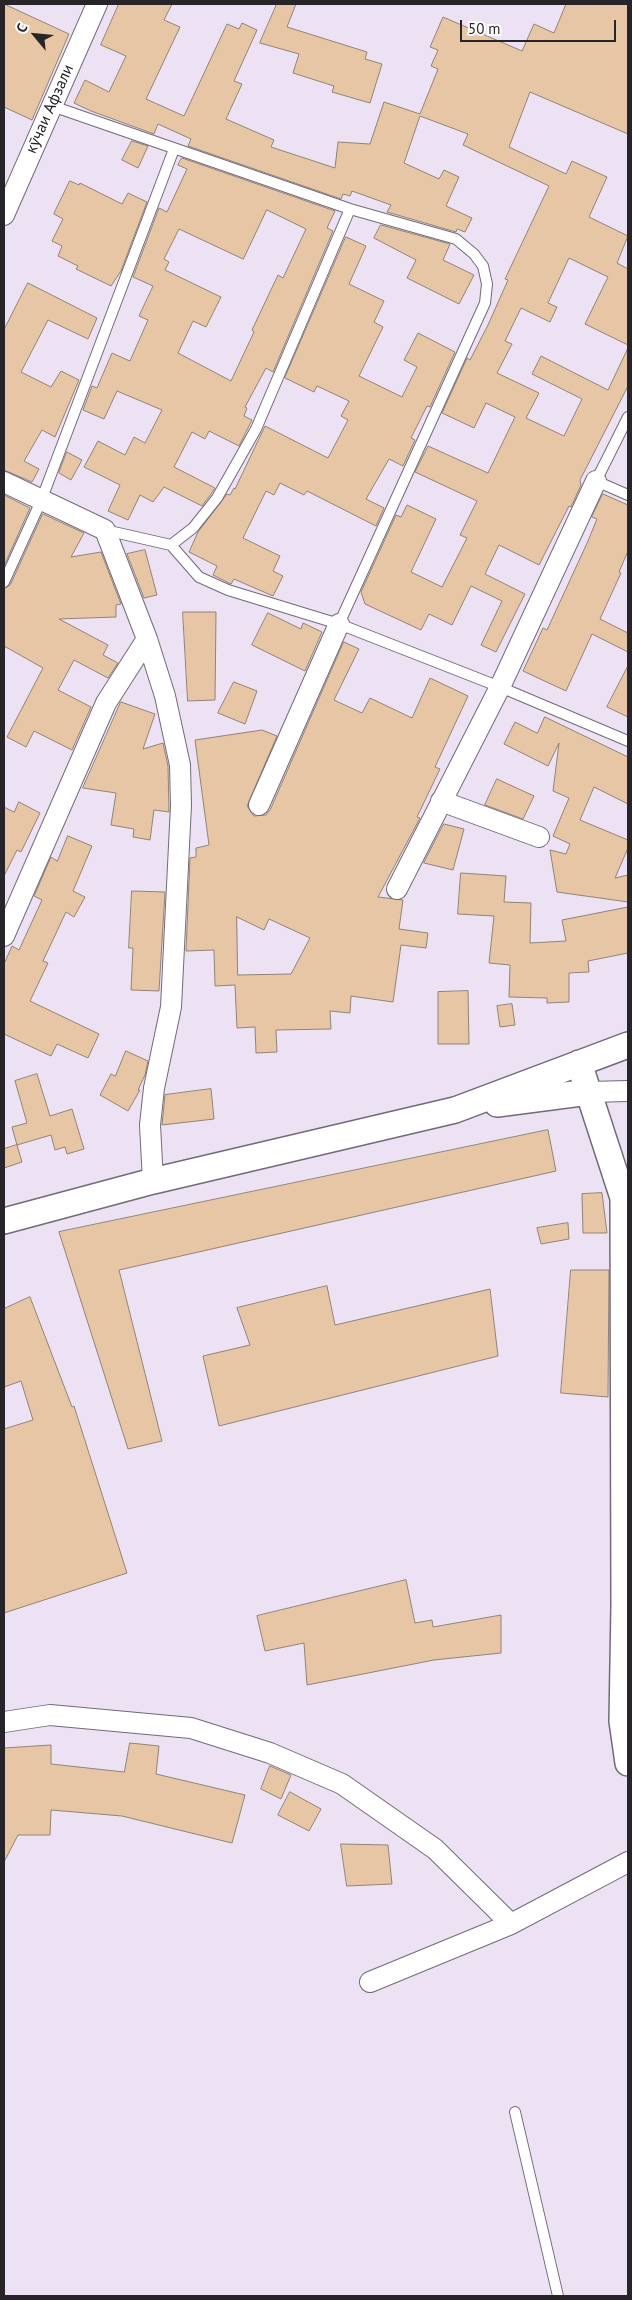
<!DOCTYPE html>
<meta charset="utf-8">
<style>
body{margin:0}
#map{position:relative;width:632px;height:2300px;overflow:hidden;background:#ede2f3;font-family:"PT Sans",sans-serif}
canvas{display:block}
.frame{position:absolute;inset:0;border:5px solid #27242a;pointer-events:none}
.north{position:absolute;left:10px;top:10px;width:50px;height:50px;-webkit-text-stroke:4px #fff;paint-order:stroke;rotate:298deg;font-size:14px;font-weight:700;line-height:20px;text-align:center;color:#27242a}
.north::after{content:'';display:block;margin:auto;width:18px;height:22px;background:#27242a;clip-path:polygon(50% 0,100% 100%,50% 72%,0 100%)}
.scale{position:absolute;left:460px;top:20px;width:156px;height:22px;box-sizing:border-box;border:2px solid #27242a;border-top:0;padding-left:6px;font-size:15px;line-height:18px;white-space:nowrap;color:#27242a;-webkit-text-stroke:4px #fff;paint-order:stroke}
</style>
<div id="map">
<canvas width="632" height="2300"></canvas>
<div class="frame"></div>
<div class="north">С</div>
<div class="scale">50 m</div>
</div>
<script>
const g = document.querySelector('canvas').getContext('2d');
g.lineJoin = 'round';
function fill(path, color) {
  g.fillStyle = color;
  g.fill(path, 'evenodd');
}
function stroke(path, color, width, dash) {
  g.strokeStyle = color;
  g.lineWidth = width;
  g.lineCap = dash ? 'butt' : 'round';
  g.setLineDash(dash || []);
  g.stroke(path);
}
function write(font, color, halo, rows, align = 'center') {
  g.font = font + ' "PT Sans",sans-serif';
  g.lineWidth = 4.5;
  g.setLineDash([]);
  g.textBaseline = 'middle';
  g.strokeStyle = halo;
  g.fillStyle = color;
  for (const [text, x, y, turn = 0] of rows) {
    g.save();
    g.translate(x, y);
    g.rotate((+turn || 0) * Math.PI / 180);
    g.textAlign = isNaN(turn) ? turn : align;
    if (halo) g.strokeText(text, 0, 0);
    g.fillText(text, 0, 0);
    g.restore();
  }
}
const building = new Path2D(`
 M4,4L69,34L32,120L4,107Z
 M119,4H172L164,20L180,27L146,99L184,116L227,24L239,29L242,23L257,30L234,81L242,84L226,119L274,140L271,147L335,168L338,142L370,144L384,102L420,114L438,69L431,66L438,50L430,47L443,17L522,51L534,24L554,33L566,4H628V134L530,92L509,147L566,174L572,161L607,177L589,217L628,236L617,263L628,269V345L585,324L608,277L569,258L548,303L557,307L550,322L521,308L505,341L512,344L497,373L539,393L526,418L564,436L582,399L532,374L541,356L608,390L628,348V386L580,480L581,485L571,507L569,506L539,565L499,545L485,574L525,594L496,652L481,645L502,601L471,586L452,625L429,614L421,630L365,604L361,592L396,515L401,517L407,505L436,519L411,572L442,587L467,538L460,535L477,501L415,472L428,446L488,473L515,417L486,403L474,428L442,413L467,358L470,360L488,325L508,280L505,279L549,186L463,145L468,134L420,116L404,163L439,179L444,170L459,177L446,206L472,218L465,232L457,229L456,232L387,212L391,205L352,191L350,196L343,194L341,199L188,146L191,139L158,124L154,134L91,111L74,103L85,80L109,92L126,56L101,45Z
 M277,4H296L287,27L367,52L365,59L382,64L370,103L332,92L334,86L293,73L299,54L260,43Z
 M132,141L148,146L138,168L122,160Z
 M182,158L335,211L327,228L333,231L273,372L266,368L245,407L247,408L244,416L252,420L239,446L209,431L205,439L192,432L174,467L215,488L211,494L202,506L164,487L153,502L140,495L128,520L108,511L120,485L84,467L98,441L125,455L134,437L145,443L162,410L117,391L104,419L83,410L92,386L97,388L112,353L130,361L148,320L139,316L153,286L133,277L159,208L167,212L187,169L178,165ZM267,210L306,229L283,278L278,275L252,330L254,332L231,381L178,353L193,321L206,327L221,297L165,270L169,262L164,259L179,229L243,259Z
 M70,181L79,185L80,183L122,204L128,193L147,202L121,271L111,286L76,269L78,266L58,256L62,246L52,241L63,219L54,214Z
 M381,225L450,244L443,260L474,275L459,304L407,278L416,260L374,238Z
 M346,237L366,246L349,284L384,301L374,322L383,327L359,376L402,397L417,367L404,360L418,333L455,352L430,407L427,406L411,438L415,440L403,466L389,459L366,499L384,508L376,526L307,491L304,495L280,483L274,495L266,491L243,538L280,556L273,571L283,576L273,596L234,579L231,584L213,575L217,566L189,552L198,532L227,494L230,495L234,488L235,489L265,426L328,458L348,420L341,416L349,401L317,386L314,392L285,378Z
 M28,283L97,318L88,339L48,320L21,372L51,387L61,371L79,380L55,437L42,430L24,461L39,469L32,482L4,470V330Z
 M67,452L82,460L71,480L59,473Z
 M603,494L628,505V551L619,572L621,573L600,619L628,633V652L592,634L566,691L523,671L543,628L547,630L588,541L597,519L592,517Z
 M4,495L30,508L4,566Z
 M43,514L84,533L71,557L101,552L121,604L116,605V617L59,619L108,645L103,655L118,663L108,678L74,660L58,690L91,707L72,750L34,731L26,747L7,737L43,668L4,646V589L10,585Z
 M145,550L157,595L144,598L127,554Z
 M183,612H216L215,700L188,701Z
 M268,613L301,629L303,623L322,632L305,671L252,645Z
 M344,642L359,649L334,700L362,713L370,698L412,718L430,678L468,696L435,767L440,769L417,817L420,818L378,897L403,900L399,929L428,933L426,948L401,945L393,1002L351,996L350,1013L330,1011L331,1029L276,1030L277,1052L256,1053L255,1027L237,1028L235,985L215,986L214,950L186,951L190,858L196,857V848L209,845L195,740L262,730L277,736L247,806L254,816L266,815L270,810ZM237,917L264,930L269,919L310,938L291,974L238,975Z
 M628,666V717L607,707Z
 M234,682L257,691L245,724L218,713Z
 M121,702L155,714L143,749L163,743L168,766L169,812L154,810L150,840L133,837L134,829L111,825L116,793L83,788Z
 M545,717L628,757V804L594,787L580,820L628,840V848L615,878L628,875V902L557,892L550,850L566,854L570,844L553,836L569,798L553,791L559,743L548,766L504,744L515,722L537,733Z
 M497,779L534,796L523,819L485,805Z
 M19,802L40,813L21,852L17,850L4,876V807L14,812Z
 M444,824L464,829L453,870L424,863Z
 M68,836L92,846L73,891L85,897L74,917L66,912L43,961L48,963L30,1001L99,1034L88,1058L57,1044L51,1056L4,1034V964L12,946L19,950L42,900L34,896L51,857L57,861Z
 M461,873L506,876L504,902L531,903L530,943L566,941L562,920L628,907V953L588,961L589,972L569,973V1002L547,1003V998L509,997L510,965L489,963L494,916L458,914Z
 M132,891L165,892L159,991L131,990L133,948H129Z
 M468,991L469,1044H438V992Z
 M512,1004L515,1025L500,1027L497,1006Z
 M126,1051L148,1061L145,1075L138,1090H140L128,1111L100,1095L111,1074L115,1076Z
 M37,1074L50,1116L72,1109L84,1149L67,1154L65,1147L55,1150L51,1135L17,1145L12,1127L27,1123L15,1081Z
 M211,1089L214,1119L162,1125L165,1095Z
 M548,1130L556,1171L119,1270L162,1441L128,1449L59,1232Z
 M17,1145L22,1162L4,1168V1149Z
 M602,1193L607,1233H583L582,1194Z
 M568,1223L569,1239L541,1244L537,1228Z
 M571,1270H609L608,1397L561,1393Z
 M327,1286L335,1325L490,1289L498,1356L219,1426L203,1356L250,1345L237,1308Z
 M30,1297L72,1407L74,1406L127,1573L4,1613V1429L33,1420L21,1381L4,1387V1309Z
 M406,1580L415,1623L432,1620L433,1627L501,1615V1653L434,1660L307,1685L304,1643L265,1651L257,1616Z
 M130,1743L159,1746L156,1774L245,1795L232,1843L122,1816L51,1810L50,1835H18L4,1862V1748L51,1745V1764L124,1772Z
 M270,1766L291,1775L281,1799L261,1789Z
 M290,1792L321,1809L309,1831L278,1815Z
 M341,1844L388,1845L392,1884L347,1886Z`);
const service = new Path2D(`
 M52,106L350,209L456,239L474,254L483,266L487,284L485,303L339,624
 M628,417L596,481L628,495
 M105,530L171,545L199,577L228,590L339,624L500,687L628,741
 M171,545L193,528L217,498L256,429L350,209
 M4,582L41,501L174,149
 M515,2112L558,2296`);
const minor = new Path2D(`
 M4,215L97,4
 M4,482L105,530L147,639L165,696L180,765L181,805L171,1007L154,1088L150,1125L153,1181
 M441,801L539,837
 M259,805L339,624
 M397,889L500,687L596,481
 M4,936L106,703L147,639
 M589,1092L628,1091
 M4,1722L50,1715L191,1728L270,1753L342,1784L435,1849L511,1924L370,1982
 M511,1924L628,1862`);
const tertiary = new Path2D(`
 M579,1063L623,1198L624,1606L622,1721L628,1763
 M497,1104L589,1092
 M4,1221L153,1181L455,1110L628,1045`);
const streetNames = [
 ["кӯчаи Афзали",50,109,-66]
];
fill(building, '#e7c6a6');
stroke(building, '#918376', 1);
stroke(service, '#736a79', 12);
stroke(minor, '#736a79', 22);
stroke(tertiary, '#736a79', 28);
stroke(service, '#fff', 10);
stroke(minor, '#fff', 20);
stroke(tertiary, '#fff', 25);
write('16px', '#27242a', '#fff', streetNames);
</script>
